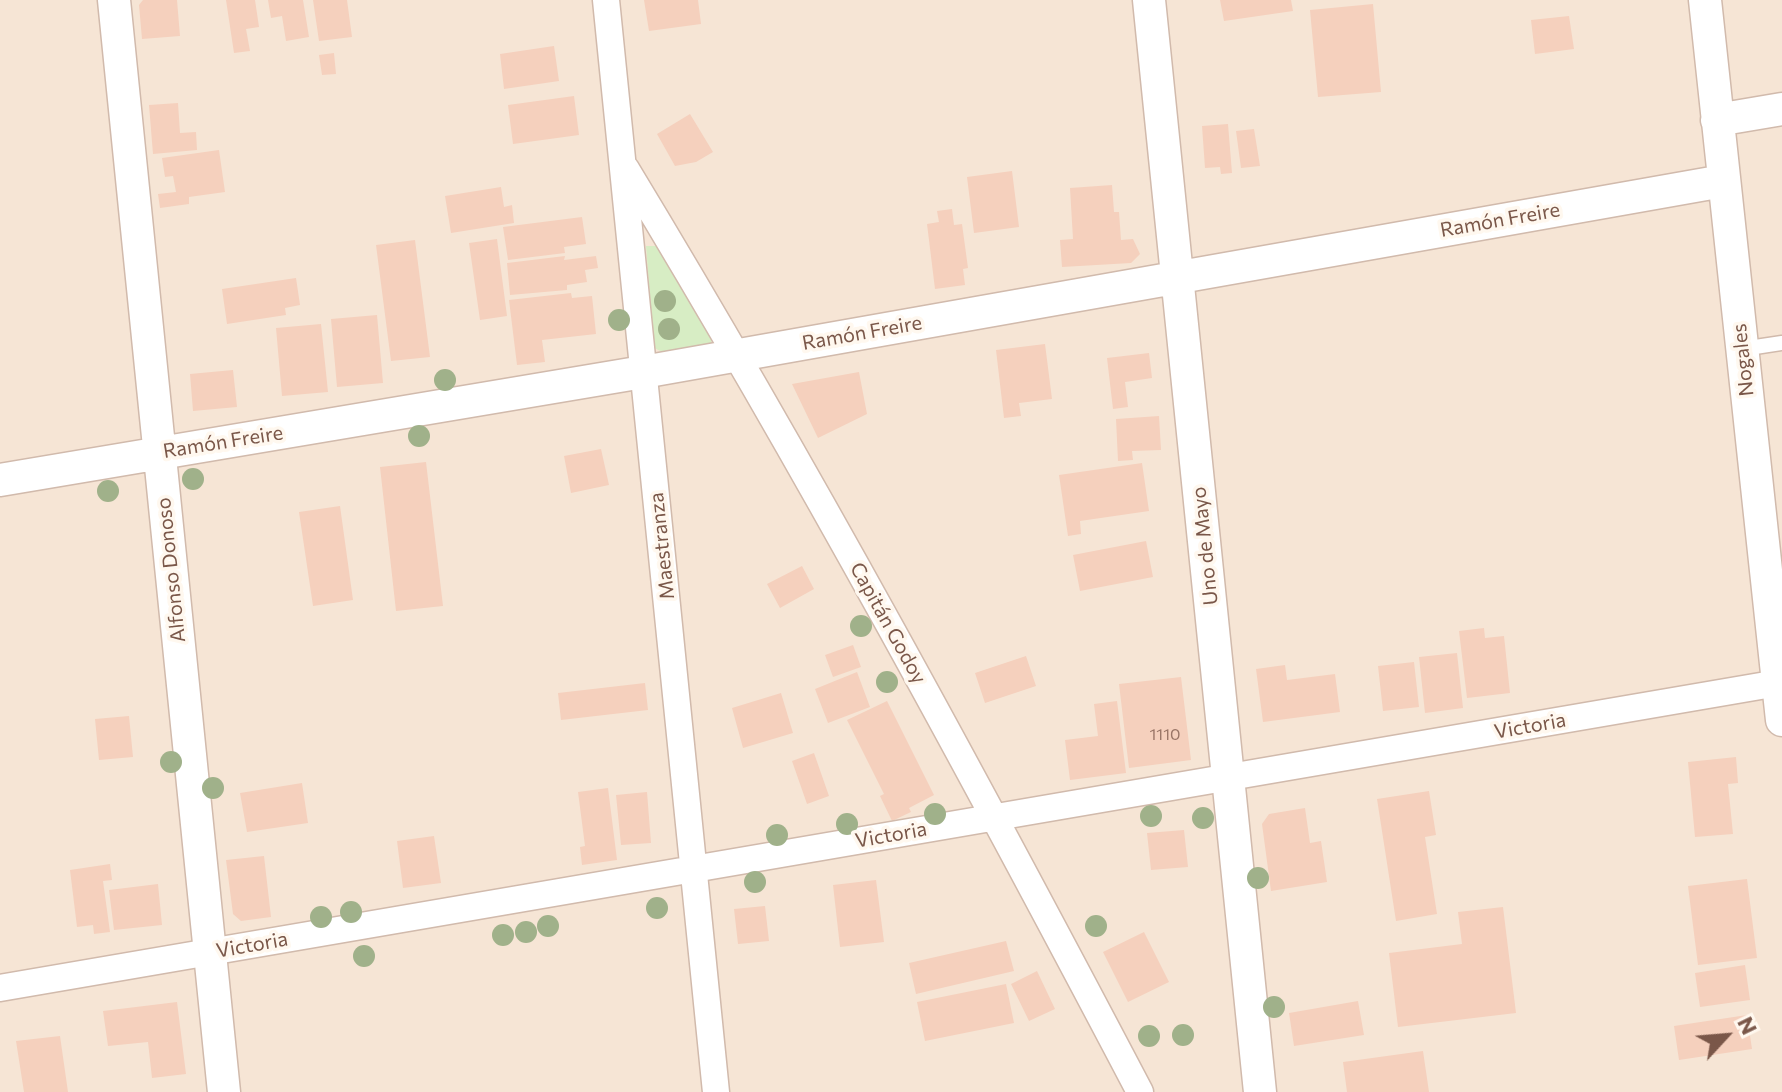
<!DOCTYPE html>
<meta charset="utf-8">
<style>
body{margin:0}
#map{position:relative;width:1782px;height:1092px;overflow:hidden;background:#fef4e7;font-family:Commissioner,sans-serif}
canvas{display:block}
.north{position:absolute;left:1686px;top:996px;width:80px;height:80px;-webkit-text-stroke:6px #fff8ef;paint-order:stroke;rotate:64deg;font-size:22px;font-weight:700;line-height:32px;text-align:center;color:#7a5749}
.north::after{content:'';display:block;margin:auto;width:28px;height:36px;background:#7a5749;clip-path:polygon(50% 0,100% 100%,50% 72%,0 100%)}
</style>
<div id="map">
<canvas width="1782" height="1092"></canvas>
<div class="north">N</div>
</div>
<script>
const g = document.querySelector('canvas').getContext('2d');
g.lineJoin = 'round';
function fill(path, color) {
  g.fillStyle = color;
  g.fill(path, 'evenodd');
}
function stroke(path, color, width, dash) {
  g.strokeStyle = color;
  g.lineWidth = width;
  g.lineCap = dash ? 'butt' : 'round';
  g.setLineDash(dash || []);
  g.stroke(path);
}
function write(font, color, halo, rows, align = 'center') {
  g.font = font + ' Commissioner,sans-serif';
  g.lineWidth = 7;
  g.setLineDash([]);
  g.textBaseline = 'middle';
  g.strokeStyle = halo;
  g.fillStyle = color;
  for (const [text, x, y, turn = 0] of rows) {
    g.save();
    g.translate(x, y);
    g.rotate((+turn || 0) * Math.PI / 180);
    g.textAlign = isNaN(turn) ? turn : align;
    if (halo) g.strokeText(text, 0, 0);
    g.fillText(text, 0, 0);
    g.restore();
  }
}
const residential = new Path2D(`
 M0,0H1782V1092H0Z`);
const green = new Path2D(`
 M646,246H658L714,335L709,347L667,354L654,348Z`);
const building = new Path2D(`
 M143,0H177L180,36L142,39L139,5Z
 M226,0H255L259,27L246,29L250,51L234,53Z
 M268,0H303L309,37L286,41L282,16L271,18Z
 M313,0H347L352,37L319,41Z
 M644,0H698L701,24L649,31Z
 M1220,0H1291L1293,11L1224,21Z
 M1373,4L1381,92L1318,97L1310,10Z
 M1569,16L1574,49L1535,54L1531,20Z
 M554,46L559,81L504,89L500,54Z
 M334,53L336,74L322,75L319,55Z
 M574,96L579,135L513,144L508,105Z
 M178,103L180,133L196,132L197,150L153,154L149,105Z
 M690,114L713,152L696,162L675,166L657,134Z
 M1228,124L1232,173L1221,174L1220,167L1205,168L1202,126Z
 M1254,129L1260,166L1241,168L1236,131Z
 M219,150L225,192L189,197V204L160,208L158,194L176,192L173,176L165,177L162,158Z
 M1012,171L1019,227L974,233L967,177Z
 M1112,185L1114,212H1119L1121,240L1133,239L1140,254L1131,263L1062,267L1060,240L1073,239L1070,188Z
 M501,187L504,207L512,205L514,223L451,233L445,196Z
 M952,209L954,225L962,224L968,268L963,269L965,285L935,289L927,224L939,222L937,211Z
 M582,217L586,244L564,247L565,253L508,260L503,227Z
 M497,239L507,316L480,320L469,243Z
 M415,240L430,357L391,361L376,245Z
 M565,256L564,260L596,256L598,268L585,270L587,282L567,285V290L510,295L507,263Z
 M296,278L300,305L285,308L286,315L227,324L222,289Z
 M571,293L572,298L592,296L596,334L542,340L545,362L517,365L509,300Z
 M377,315L383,383L337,387L331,319Z
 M321,324L328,392L282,396L276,328Z
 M1045,344L1052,399L1019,403L1021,416L1004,418L996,350Z
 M1149,353L1152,378L1125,382L1128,407L1113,409L1107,358Z
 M233,370L237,407L193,411L190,374Z
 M859,372L867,414L818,438L792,384Z
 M1159,416L1161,450L1132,451L1133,460L1118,461L1116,419Z
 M601,449L609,485L571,493L564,456Z
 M426,462L443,606L396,611L380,467Z
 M1142,463L1149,511L1080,521L1081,534L1068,536L1059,475Z
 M340,506L353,600L313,606L299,512Z
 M1146,541L1153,577L1080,591L1073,555Z
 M802,566L814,589L780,608L767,584Z
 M1484,628L1485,638L1504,636L1510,693L1467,698L1459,631Z
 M853,645L861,667L833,677L825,655Z
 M1457,653L1463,708L1425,713L1419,657Z
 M1026,656L1036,686L985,703L975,673Z
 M1414,662L1419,707L1383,711L1378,666Z
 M1285,665L1287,680L1335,674L1340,712L1263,722L1256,669Z
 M857,672L870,707L828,723L815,689Z
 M1181,677L1191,760L1129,768L1119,684Z
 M645,683L648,710L561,720L558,693Z
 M781,693L793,733L743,748L732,708Z
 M887,701L934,795L909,808L911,812L892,821L880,796L884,794L847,720Z
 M1117,701L1126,773L1070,780L1065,740L1098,736L1094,704Z
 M129,716L133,757L99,760L95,719Z
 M814,753L829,796L807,804L792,761Z
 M1736,757L1738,783L1728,784L1733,834L1695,837L1688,762Z
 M302,783L308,823L247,832L240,793Z
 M608,788L617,860L582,865L580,847L585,846L578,792Z
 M1429,791L1436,835L1425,837L1437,914L1396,921L1377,799Z
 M647,792L651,843L621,845L616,795Z
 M1305,808L1310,843L1321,841L1327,882L1271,891L1262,824L1269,814Z
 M1184,830L1188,867L1151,870L1147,833Z
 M434,836L441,883L403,888L397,841Z
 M264,856L271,917L241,921L233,914L226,860Z
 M110,864L112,880L103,881L110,932L94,934L93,925L77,927L70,870Z
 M1747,879L1757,958L1698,965L1688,886Z
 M876,880L884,942L840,947L833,885Z
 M158,884L162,925L114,930L109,890Z
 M765,906L769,941L738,944L734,909Z
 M1503,907L1516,1013L1398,1027L1389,953L1462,944L1458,912Z
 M1144,932L1169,982L1128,1002L1103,952Z
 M1006,941L1014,971L916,994L909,963Z
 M1745,965L1750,1000L1700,1007L1695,973Z
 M1037,971L1055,1009L1029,1021L1011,984Z
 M1006,984L1014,1023L925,1041L917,1002Z
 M1358,1001L1364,1035L1294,1046L1289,1013Z
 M177,1002L186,1074L152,1078L148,1042L108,1046L103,1011Z
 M1747,1015L1752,1049L1679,1060L1674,1026Z
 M60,1036L68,1092H24L16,1041Z
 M1423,1051L1429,1092H1347L1343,1062Z`);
const service = new Path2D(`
 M1742,349L1782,343`);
const minor = new Path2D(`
 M606,0L716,1092
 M626,169C809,471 976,780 1140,1092
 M0,988L1778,683`);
const tertiary = new Path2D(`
 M114,0L224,1092
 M1149,0L1260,1092
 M1705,0L1782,720
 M1717,120L1782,109
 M0,480L643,372L1723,181`);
const trees = [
 [665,301],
 [619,320],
 [669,329],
 [445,380],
 [419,436],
 [193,479],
 [108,491],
 [861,626],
 [887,682],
 [171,762],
 [213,788],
 [935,814],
 [1151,816],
 [1203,818],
 [847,824],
 [777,835],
 [1258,878],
 [755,882],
 [657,908],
 [351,912],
 [321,917],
 [548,926],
 [1096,926],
 [526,932],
 [503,935],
 [364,956],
 [1274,1007],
 [1183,1035],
 [1149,1036]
];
const numberNames = [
 ["1110",1165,735]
];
const streetNames = [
 ["Ramón Freire",1500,220,-10],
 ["Ramón Freire",862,333,-10],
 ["Nogales",1743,360,-96],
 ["Ramón Freire",223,442,-9],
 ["Maestranza",662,546,-96],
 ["Uno de Mayo",1205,546,-96],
 ["Alfonso Donoso",171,570,-96],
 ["Capitán Godoy",888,623,61],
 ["Victoria",1530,726,-10],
 ["Victoria",891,835,-10],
 ["Victoria",252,945,-10]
];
fill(residential, '#f6e5d5');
fill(green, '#d7edc4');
fill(building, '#f5d0bd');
stroke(service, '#d1baac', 17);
stroke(minor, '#d1baac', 29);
stroke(tertiary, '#d1baac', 35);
stroke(service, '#fff', 14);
stroke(minor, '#fff', 26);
stroke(tertiary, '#fff', 32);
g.fillStyle = '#a0b18a';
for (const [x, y] of trees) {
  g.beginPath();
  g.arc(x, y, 11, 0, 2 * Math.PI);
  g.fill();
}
write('16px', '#997566', null, numberNames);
write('20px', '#7a5749', '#fff8ef', streetNames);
</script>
